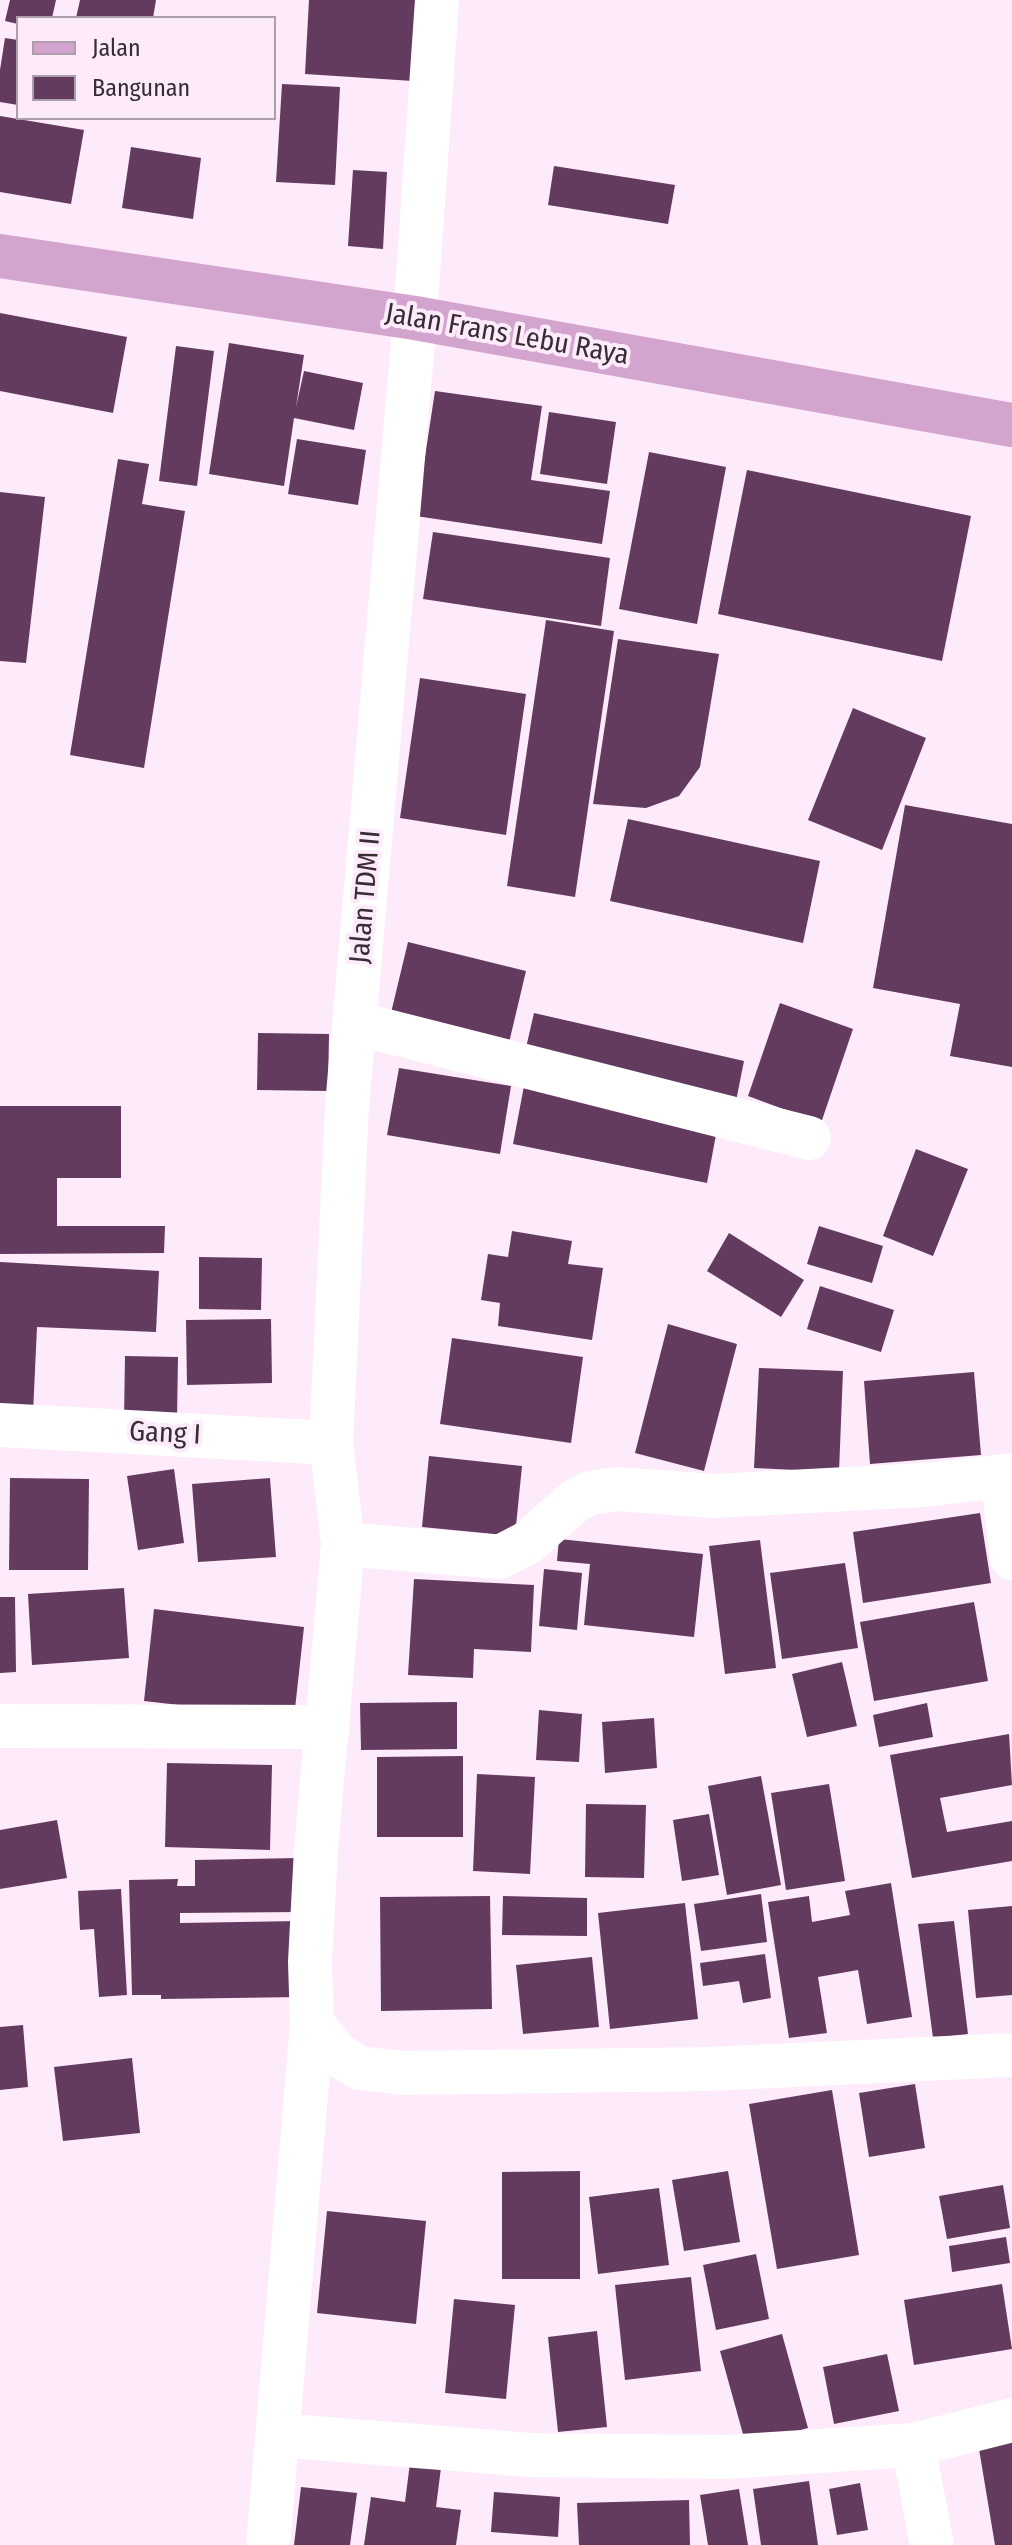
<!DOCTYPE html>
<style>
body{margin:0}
#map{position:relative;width:1012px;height:2545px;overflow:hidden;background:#fdeafb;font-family:"Fira Sans Condensed",sans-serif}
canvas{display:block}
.legend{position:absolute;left:16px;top:16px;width:260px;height:104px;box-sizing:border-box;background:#fdeafb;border:2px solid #ad9eac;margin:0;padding:10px 14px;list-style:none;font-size:24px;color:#362d35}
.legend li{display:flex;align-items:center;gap:16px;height:40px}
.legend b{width:40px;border:2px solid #ad9eac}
</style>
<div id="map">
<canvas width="1012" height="2545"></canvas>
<ul class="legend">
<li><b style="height:10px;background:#d2a4ce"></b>Jalan</li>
<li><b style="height:22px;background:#633b5f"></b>Bangunan</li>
</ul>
</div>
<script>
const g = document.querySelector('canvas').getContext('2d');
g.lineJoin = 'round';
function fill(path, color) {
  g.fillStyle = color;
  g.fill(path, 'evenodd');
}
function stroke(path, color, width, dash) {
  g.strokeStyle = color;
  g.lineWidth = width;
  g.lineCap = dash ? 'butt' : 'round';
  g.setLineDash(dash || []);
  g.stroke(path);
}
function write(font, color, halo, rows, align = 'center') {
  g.font = font + ' "Fira Sans Condensed",sans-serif';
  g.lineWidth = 8;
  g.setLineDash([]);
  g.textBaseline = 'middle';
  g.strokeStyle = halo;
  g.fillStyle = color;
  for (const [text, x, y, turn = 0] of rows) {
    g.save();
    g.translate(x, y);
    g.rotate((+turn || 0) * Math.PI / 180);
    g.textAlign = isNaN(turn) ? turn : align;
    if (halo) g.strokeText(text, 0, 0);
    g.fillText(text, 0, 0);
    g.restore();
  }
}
const building = new Path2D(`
 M10,0H56L52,18H18V24L5,21Z
 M80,0H156L153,18H76Z
 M309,0H418L413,81L305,74Z
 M5,38L18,40V105L0,102V70Z
 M282,84L340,87L335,185L276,182Z
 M0,116L84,130L71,204L0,192Z
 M131,147L201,158L193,219L122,208Z
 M554,166L675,185L668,224L548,205Z
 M353,170L387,172L383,249L348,246Z
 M0,313L127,337L113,413L0,391Z
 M229,343L304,355L296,407L304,371L363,383L354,430L294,418L284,486L209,474Z
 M176,346L214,351L197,486L159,481Z
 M435,391L542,406L531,480L610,491L602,544L416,516Z
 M549,412L616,422L607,484L540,474Z
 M297,439L366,450L358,505L288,494Z
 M649,452L726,467L697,624L619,609Z
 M118,459L149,464L142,504L185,511L144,768L70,755Z
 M747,470L971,516L942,661L718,614Z
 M0,492L45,497L26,663L0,661Z
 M433,532L610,558L601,626L423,599Z
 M546,620L614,631L575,897L507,886Z
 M618,639L719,654L700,767L679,796L646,808L593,804Z
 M420,678L526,694L506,835L400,818Z
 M853,708L926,738L882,850L808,820Z
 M905,805L1012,824V1067L950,1056L960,1004L873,988Z
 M628,819L820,861L803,943L610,901Z
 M408,942L526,971L508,1047L390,1017Z
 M780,1003L853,1029L821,1123L748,1096Z
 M534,1013L744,1061L736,1101L525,1052Z
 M258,1033L329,1034L328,1091L257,1090Z
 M399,1068L511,1086L500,1154L387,1135Z
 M524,1086L718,1124L707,1183L513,1144Z
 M0,1106H121V1178H57V1226H165L164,1253L0,1254Z
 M916,1149L968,1169L933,1256L883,1236Z
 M819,1226L883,1246L872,1283L807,1264Z
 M512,1231L572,1241L568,1264L603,1268L592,1340L498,1326L500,1303L481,1300L488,1254L508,1257Z
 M729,1233L804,1280L781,1317L707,1271Z
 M199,1257L262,1258L261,1310L199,1309Z
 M0,1262L159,1271L156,1332L37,1327L33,1413L0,1411Z
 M820,1286L894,1310L881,1352L807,1329Z
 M271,1319L272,1383L187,1385L186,1320Z
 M668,1324L737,1344L704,1471L635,1453Z
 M452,1338L583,1357L571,1443L440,1424Z
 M125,1356L178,1357L177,1420L124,1419Z
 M759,1368L843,1371L839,1472L754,1468Z
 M974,1372L981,1455L870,1464L864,1381Z
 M429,1456L522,1466L515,1536L422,1527Z
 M174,1469L184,1543L138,1550L127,1476Z
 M10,1478L89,1479L88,1570H9Z
 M270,1478L276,1557L198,1562L192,1484Z
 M980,1513L991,1583L863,1603L853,1532Z
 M559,1539L703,1554L694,1637L584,1625L590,1564L557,1561Z
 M760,1540L776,1668L725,1674L709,1546Z
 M845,1563L858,1648L782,1659L770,1573Z
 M544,1569L582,1573L577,1630L539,1626Z
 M414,1579L534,1585L531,1652L474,1649L473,1678L408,1675Z
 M124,1588L129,1658L32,1665L28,1594Z
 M0,1597H15L16,1672L0,1673Z
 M974,1602L988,1681L874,1701L860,1622Z
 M154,1609L304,1627L294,1718L144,1701Z
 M842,1662L857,1726L807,1737L792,1674Z
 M457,1702V1749L361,1750L360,1703Z
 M927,1703L933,1737L879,1747L873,1715Z
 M539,1710L582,1714L579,1762L536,1760Z
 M654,1718L657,1768L605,1773L602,1722Z
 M1009,1734L1012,1785L940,1798L947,1832L1012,1821V1861L912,1878L890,1755Z
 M463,1756V1837H377V1757Z
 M167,1763L272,1765L270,1850L165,1847Z
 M477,1774L535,1777L530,1874L473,1871Z
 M761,1776L781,1885L727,1895L708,1786Z
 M829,1784L845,1881L786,1890L771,1793Z
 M586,1804L646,1805L644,1878L585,1877Z
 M709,1814L719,1875L682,1881L673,1820Z
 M57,1820L67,1878L0,1889V1830Z
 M298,1858L299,1912L180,1913V1923L300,1921L302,1997L161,1999V1995H132L129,1880L178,1879L177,1886H195V1860Z
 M891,1883L912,2017L867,2024L858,1970L818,1977L827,2033L789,2038L768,1902L809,1896L812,1922L850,1915L845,1891Z
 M121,1889L127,1995L99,1997L94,1929L80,1930L78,1891Z
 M761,1894L767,1942L701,1951L694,1904Z
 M490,1896L492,2009L381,2011L380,1897Z
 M503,1896L587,1898V1936L502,1935Z
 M685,1903L698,2019L610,2029L598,1913Z
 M1012,1906V1995L976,1998L968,1910Z
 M954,1921L968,2034L933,2038L918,1924Z
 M765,1954L771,1998L743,2003L739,1981L703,1986L700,1963Z
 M592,1957L599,2027L523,2034L516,1965Z
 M23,2025L28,2087L0,2090V2027Z
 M132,2058L140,2133L63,2141L54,2067Z
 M915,2084L925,2148L869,2157L859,2093Z
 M832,2090L859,2255L777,2269L749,2104Z
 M580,2171V2279H502V2172Z
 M728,2171L740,2242L684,2251L672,2180Z
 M1003,2185L1010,2228L947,2239L939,2196Z
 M659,2188L669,2265L598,2274L589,2197Z
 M327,2211L426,2221L416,2324L317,2313Z
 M1006,2237L1010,2263L952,2272L949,2246Z
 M756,2254L769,2319L716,2330L703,2265Z
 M691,2277L701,2371L625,2380L615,2285Z
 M1002,2284L1012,2349L914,2365L904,2300Z
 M454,2299L515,2305L506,2399L445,2393Z
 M597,2331L607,2427L558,2432L548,2337Z
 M782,2334L808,2428L746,2445L720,2351Z
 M887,2354L899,2411L834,2424L823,2367Z
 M1012,2438V2545H995L978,2443Z
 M411,2455L442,2460L436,2507L461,2510L456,2545H364L371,2497L405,2502Z
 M809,2481L818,2545H761L753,2489Z
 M860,2483L868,2530L837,2535L829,2489Z
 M301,2487L357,2493L350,2545H294Z
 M739,2489L748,2545H708L700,2495Z
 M494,2492L560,2497L558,2537L491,2532Z
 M689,2500L690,2545H579L577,2503Z`);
const minor = new Path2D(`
 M437,0L415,318L347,1107L331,1443L343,1544L316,1849L310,1962L312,2024L338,2055L360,2068L403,2073L708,2069L1012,2055
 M355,1023L809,1138
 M0,1425L331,1443
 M1002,1476L1012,1558
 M343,1544L500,1557L527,1543L575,1501L590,1493L616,1489L714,1496L923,1485L1012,1475
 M0,1726L328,1727
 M277,2435L531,2455L725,2457L913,2445L1012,2420
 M913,2445L932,2545
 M268,2545L312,2024`);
const major = new Path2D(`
 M0,256L415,318L1012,425`);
const streetNames = [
 ["Jalan Frans Lebu Raya",507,335,10],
 ["Jalan TDM II",366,897,-85],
 ["Gang I",165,1434,3]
];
fill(building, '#633b5f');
stroke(minor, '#fff', 44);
stroke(major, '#d2a4ce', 44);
write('28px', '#362d35', '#fdeafb', streetNames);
</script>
